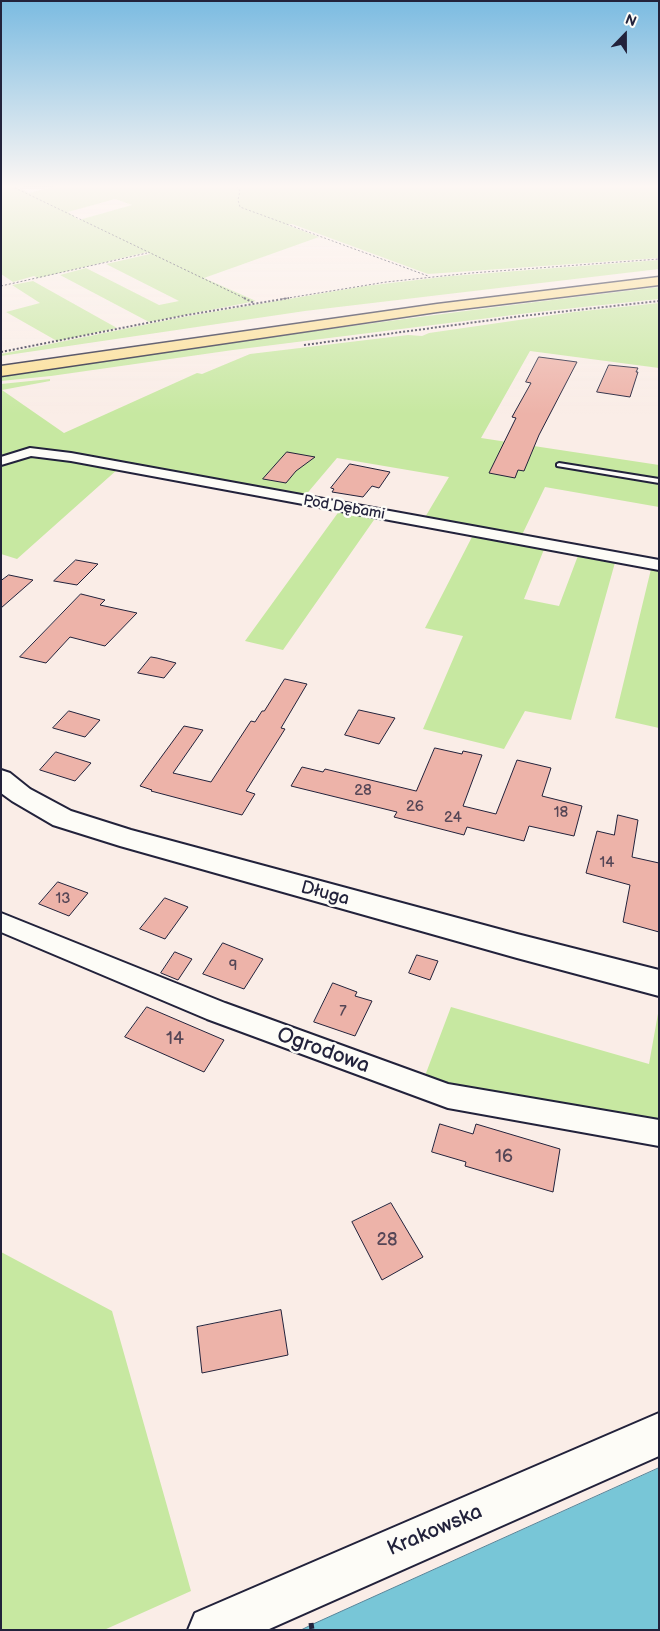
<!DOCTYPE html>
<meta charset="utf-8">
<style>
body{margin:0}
#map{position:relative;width:660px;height:1631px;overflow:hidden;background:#faede7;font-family:"Balsamiq Sans",sans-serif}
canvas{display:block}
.frame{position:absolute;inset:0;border:2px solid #22223b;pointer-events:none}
.north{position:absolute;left:600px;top:10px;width:50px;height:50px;-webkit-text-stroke:4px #fdfcf7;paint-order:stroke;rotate:22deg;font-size:14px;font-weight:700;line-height:20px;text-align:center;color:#22223b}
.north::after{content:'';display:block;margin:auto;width:18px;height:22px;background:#22223b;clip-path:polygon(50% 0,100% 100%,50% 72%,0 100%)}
</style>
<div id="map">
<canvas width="660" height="1631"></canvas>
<div class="frame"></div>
<div class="north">N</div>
</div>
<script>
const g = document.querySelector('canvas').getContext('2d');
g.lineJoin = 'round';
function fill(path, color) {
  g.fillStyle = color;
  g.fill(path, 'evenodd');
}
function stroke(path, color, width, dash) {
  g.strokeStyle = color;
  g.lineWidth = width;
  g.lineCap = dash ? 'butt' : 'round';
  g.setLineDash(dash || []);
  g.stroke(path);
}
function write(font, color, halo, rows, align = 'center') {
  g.font = font + ' "Balsamiq Sans",sans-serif';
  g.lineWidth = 5;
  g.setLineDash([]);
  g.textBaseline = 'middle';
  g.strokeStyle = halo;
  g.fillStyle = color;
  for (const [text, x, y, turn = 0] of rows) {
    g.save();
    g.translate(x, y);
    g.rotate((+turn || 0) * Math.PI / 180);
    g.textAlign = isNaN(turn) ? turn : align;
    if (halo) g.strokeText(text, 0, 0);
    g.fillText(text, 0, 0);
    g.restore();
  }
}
const green = new Path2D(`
 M1,186H25L18,188L29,193L56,186H659V258L428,274L292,224L287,225L319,237L204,278L256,301L149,322L60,275L86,268L159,305L179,301L106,264L150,254L147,252L38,278L34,276L13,282L1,274ZM115,199L132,205L79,220L68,212Z
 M659,260V269L305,311L1,356V354L183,317L365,286L451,276Z
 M33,281L117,328L57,341L6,312L40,303L12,285Z
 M659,287V299L537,312L233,350L51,376L1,381V377C220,343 439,313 659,287Z
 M659,303V368L530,351L481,438L659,465V507L545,487L521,537L424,519L449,477L337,458L304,497L53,450L33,451L1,459V384L50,379V381L2,390L64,433L197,373L202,374L250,354L408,335L422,336L429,333L574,312Z
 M33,457L118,469L17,559L1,554V466L12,461Z
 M340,510L376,517L283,650L245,641Z
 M473,535L545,547L524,599L559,606L579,553L616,559L571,720L525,711L504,749L423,729L463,636L425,628Z
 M652,565L659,567V728L615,718Z
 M451,1007L649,1064L659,1008V1127L423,1081Z
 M1,1252L112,1311L191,1591L104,1630H1Z`);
const water = new Path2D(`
 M659,1468V1630H301L311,1625Z`);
const building = new Path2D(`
 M539,357L577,362L539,435L524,471L518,470L515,478L489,473L516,418L512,417L531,383L526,382Z
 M609,365L638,368L636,372H638L630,397L597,392Z
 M287,452L315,457L296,471L286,483L263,479Z
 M350,464L390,472L379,488L372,486L363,497L332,492L334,489L331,488Z
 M76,560L98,564L77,585L54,581Z
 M9,575L33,580L1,608V581Z
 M81,594L105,600L100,605L137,613L105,646L70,637L46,663L20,657Z
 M151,657L157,658L176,663L164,678L138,673Z
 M285,679L307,684L281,728L285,729L246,791L255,794L242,815L151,791L152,790L140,786L184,726L203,730L173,773L211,782L251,721L255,722L262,711H264Z
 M359,710L395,718L379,744L345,735Z
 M69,711L100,720L85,737L53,728Z
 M435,748L462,754L463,751L482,755L463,806L496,814L517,760L551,768L542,796L582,806L574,836L529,826L524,841L467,827L464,835L394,817L397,812L291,786L302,767L323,772L325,769L416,791Z
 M56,752L91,763L75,781L40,770Z
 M618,815L638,820L632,857L659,863V932L623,922L630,885L586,873L597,831L614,835Z
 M58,882L88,893L69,916L39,904Z
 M165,898L188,907L165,939L140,929Z
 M223,943L263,959L244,989L203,974Z
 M175,952L192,959L178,980L161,973Z
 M417,955L438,961L430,980L409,973Z
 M333,983L357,992L355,996L372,1001L355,1036L314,1022Z
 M147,1007L224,1040L204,1072L125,1037Z
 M440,1124L473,1134L476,1124L560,1149L553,1192L465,1166L466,1162L432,1152Z
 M391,1203L423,1257L382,1280L352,1222Z
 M281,1310L288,1355L202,1373L197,1327Z`);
const pathFar2 = new Path2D(`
 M11,186L246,299
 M237,186L240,191L238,200L240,207L428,276
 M1,286L147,253
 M282,299L386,282L471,273L659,259`);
const pathFar1 = new Path2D(`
 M244,298L254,303
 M304,345L522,316L659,301
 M1,352L187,315L289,298`);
const path = new Path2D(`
 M311,1623L312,1630`);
const service = new Path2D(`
 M559,463L659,479V483L557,466V464Z`);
const minor = new Path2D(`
 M30,448L71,453L659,560V570L71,461L31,456L1,465V457Z
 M1,913L225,1003L448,1084L659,1120V1146L448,1108L207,1019L1,932Z`);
const tertiary = new Path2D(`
 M1,770L10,773L30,789L71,811L131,830L517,934L659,970V996L517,958L120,846L53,825L12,801L1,793Z
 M659,1413V1456L267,1630H188L195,1613Z`);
const motorway = new Path2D(`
 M659,277V285L437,312L1,376V366L437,304Z`);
const farStreetnames = [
 ["Pod Dębami",344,508,10]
];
const numberNames = [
 ["28",363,791],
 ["26",415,807],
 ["18",561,813],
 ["24",453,818],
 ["14",607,863],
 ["13",63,899],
 ["9",233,966],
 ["7",343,1012]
];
const streetNames = [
 ["Długa",325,894,15]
];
const nearNumbernames = [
 ["14",175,1039],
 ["16",504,1157],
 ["28",387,1240]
];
const nearStreetnames = [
 ["Ogrodowa",323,1051,20],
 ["Krakowska",435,1531,-23]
];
fill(green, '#c7e8a1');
fill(water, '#78c6d7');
stroke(water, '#568499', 1);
fill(building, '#edb3a9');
stroke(building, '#22223b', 1);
stroke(service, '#22223b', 4);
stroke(minor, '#22223b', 4);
stroke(tertiary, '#22223b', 4);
stroke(motorway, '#22223b', 3);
stroke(pathFar2, '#22223b', 1, [2, 2]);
stroke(pathFar1, '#22223b', 2, [2, 2]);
stroke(path, '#22223b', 5, [6, 6]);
fill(service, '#fdfcf7');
fill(minor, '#fdfcf7');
fill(tertiary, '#fdfcf7');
fill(motorway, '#fbdf96');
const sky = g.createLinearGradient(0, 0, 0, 414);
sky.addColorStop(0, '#7bbbe1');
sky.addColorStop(0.45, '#fdf7f4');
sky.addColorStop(1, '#fdf7f400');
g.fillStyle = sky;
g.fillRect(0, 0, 660, 414);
write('15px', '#22223b', '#fdfcf7', farStreetnames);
write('15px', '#554656', null, numberNames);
write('18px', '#22223b', '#fdfcf7', streetNames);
write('18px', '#554656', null, nearNumbernames);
write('21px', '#22223b', '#fdfcf7', nearStreetnames);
</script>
